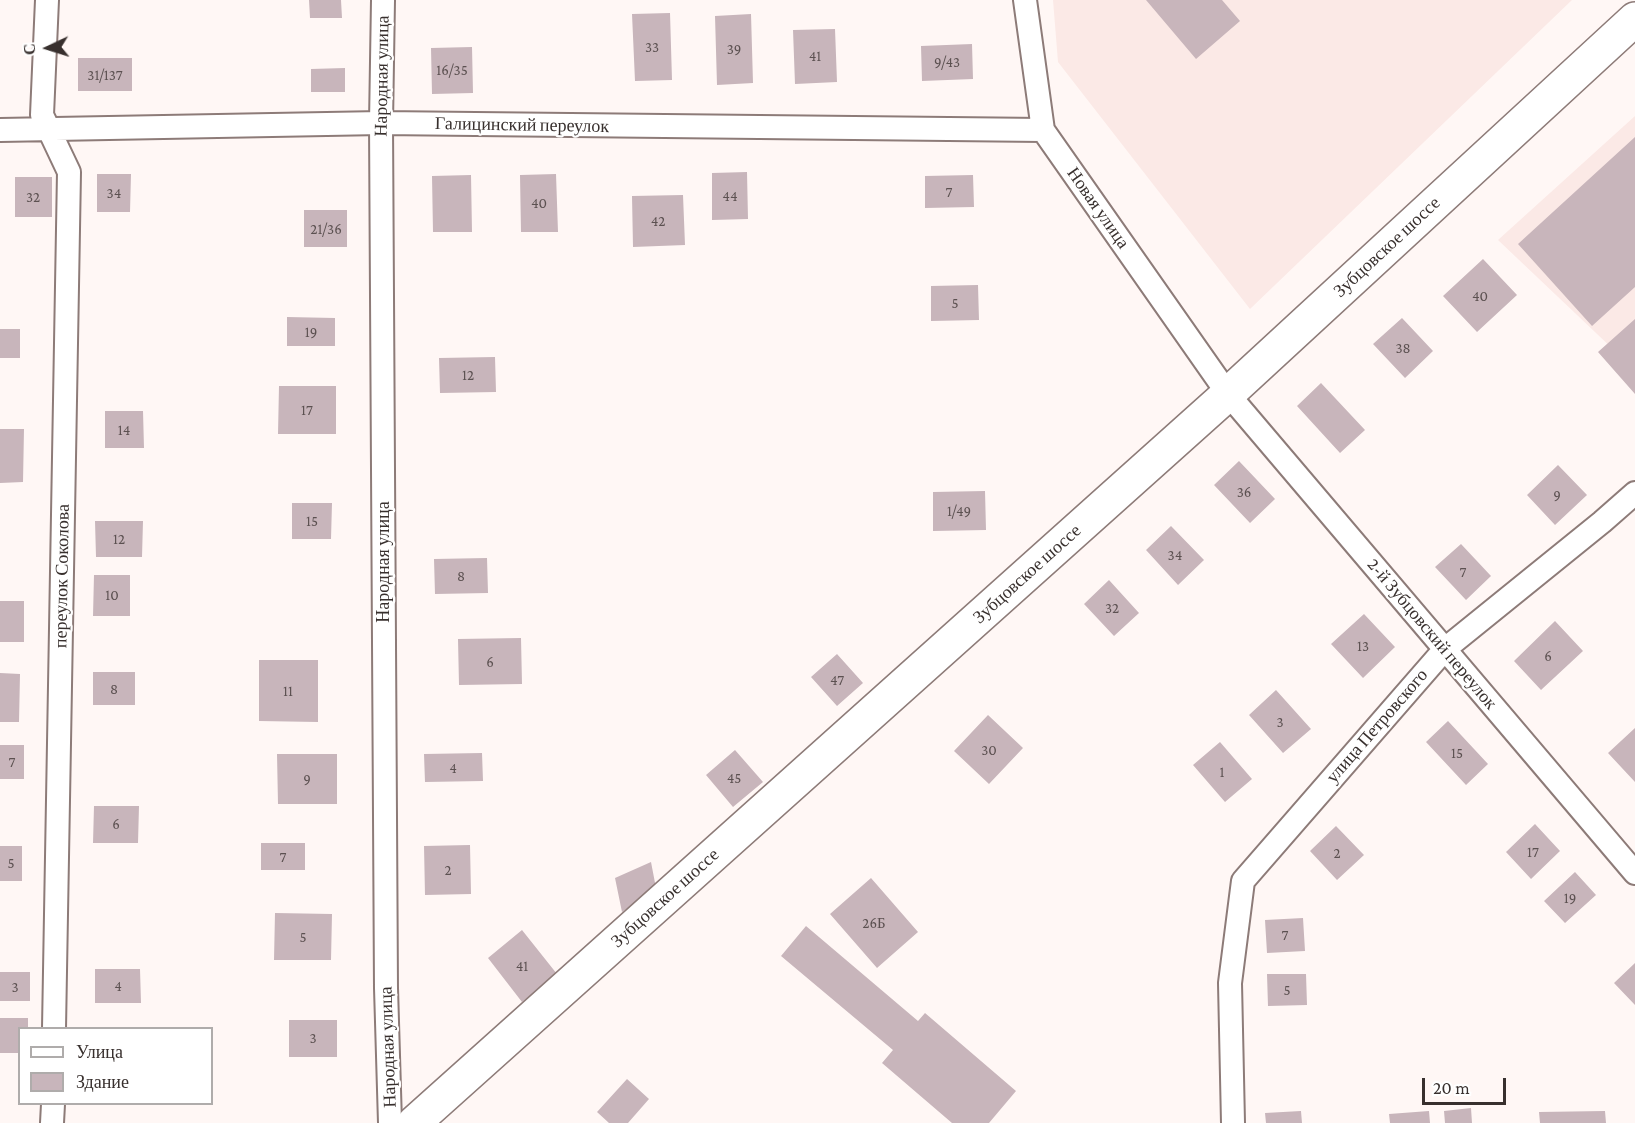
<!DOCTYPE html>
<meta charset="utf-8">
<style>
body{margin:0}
#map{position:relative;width:1635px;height:1123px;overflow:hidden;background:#fff7f5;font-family:"Crimson Pro",serif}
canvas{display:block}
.legend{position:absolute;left:18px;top:1027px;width:195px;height:78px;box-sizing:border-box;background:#fff;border:2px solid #afacab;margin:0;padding:8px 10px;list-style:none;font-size:18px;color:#38302e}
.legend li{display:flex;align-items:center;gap:12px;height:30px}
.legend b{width:30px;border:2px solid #afacab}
.north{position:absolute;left:18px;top:18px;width:60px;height:60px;-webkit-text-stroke:4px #fff;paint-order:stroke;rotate:266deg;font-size:16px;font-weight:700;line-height:24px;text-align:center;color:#38302e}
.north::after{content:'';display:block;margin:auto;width:21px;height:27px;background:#38302e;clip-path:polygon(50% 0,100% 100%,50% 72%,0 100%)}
.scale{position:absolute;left:1422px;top:1078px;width:84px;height:27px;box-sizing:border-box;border:3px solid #38302e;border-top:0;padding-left:8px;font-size:18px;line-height:21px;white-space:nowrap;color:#38302e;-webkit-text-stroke:4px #fff;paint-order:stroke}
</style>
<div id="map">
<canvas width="1635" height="1123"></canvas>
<ul class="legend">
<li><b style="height:8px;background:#fff"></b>Улица</li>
<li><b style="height:16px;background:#c8b5bb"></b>Здание</li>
</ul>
<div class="north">С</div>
<div class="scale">20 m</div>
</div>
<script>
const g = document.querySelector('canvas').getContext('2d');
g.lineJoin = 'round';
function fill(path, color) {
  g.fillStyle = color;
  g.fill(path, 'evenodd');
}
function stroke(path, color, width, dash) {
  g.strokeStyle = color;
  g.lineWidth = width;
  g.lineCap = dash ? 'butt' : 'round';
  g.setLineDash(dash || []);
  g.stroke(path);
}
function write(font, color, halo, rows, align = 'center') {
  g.font = font + ' "Crimson Pro",serif';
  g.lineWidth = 4.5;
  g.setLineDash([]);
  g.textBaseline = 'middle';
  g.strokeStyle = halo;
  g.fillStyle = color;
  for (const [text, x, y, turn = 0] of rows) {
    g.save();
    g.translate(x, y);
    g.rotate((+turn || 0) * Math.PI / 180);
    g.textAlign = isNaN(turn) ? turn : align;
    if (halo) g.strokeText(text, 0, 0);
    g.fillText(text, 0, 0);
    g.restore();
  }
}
const built = new Path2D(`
 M1053,0H1572L1250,309L1058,62Z
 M1635,116V370L1498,240Z`);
const building = new Path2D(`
 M309,0H341L342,18H310Z
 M1146,0H1222L1240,21L1196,59Z
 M670,13L672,80L635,81L632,14Z
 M751,14L753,83L717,85L715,16Z
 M835,29L837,82L795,84L793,30Z
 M972,44L973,79L922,81L921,46Z
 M472,47L473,93L432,94L431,48Z
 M78,58H132V91H78Z
 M345,68V92H311V69Z
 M1635,137V287L1592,326L1518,244Z
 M747,172L748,219L712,220V173Z
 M97,174H131L130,212H97Z
 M556,174L558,232H521L520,175Z
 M471,175L472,232H433L432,176Z
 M973,175L974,207L925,208V176Z
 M15,177H52V217H15Z
 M683,195L685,245L633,247L632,196Z
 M304,210H347V247H304Z
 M1483,259L1517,295L1477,332L1443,296Z
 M978,285L979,320L931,321V286Z
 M287,317L335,318V346H287Z
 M1402,318L1433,351L1405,378L1373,344Z
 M1635,319V394L1598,352Z
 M0,329H20V358H0Z
 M495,357L496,392L440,393L439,358Z
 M1321,383L1365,430L1340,453L1297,406Z
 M279,386H336V434H278Z
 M105,411H143L144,448H105Z
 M0,429H24L23,482L0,483Z
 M1239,461L1275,499L1250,523L1214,485Z
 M1558,465L1587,495L1555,525L1527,495Z
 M985,491L986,530L933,531V492Z
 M292,503H332L331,539H292Z
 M95,521H143L142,557H96Z
 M1171,526L1204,560L1178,585L1146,550Z
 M1461,544L1491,576L1466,600L1435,567Z
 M487,558L488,593L435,594L434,559Z
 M94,575H130V616H93Z
 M1109,580L1139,613L1114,636L1084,604Z
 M0,601H24V642H0Z
 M1364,614L1395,647L1363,678L1331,644Z
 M1555,621L1583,651L1541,690L1514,661Z
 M521,638L522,684L459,685L458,639Z
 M837,654L863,683L837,706L811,677Z
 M259,660H318V722L259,721Z
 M93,672H135V705H93Z
 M0,673L20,674L19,722H0Z
 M1276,690L1311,729L1283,753L1249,715Z
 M988,715L1023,748L989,784L954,751Z
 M1448,721L1488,764L1466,785L1426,742Z
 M1635,728V782L1608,753Z
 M1220,742L1252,779L1225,802L1193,765Z
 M0,745H24V779H0Z
 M735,750L763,782L733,807L706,775Z
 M482,753L483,781L425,782L424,754Z
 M277,754H337V804H278Z
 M94,806H139L138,843H93Z
 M1535,824L1560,851L1531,879L1506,852Z
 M1336,826L1364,855L1337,880L1310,851Z
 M261,843H305V870H261Z
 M470,845L471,894L425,895L424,846Z
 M0,846H22V881H0Z
 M651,862L656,888L622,912L615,878Z
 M1575,872L1596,895L1565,923L1544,901Z
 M871,878L918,932L877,968L830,914Z
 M275,913L332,914L331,960H274Z
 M1303,918L1305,951L1267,953L1265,920Z
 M806,926L918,1021L925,1013L1016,1091L989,1123H952L882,1063L893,1050L781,956Z
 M522,930L557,974L522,1002L488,958Z
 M1635,963V1005L1614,983Z
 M95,969H140L141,1003H95Z
 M0,972H30V1001H0Z
 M1267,974H1306L1307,1005L1268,1006Z
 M0,1018H28V1028H20V1053H0Z
 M289,1020H337V1057H289Z
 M627,1079L649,1099L628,1123H609L597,1112Z
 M1471,1108L1472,1123H1445L1444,1111Z
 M1301,1111L1302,1123H1266L1265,1113Z
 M1429,1111L1430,1123H1390L1389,1114Z
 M1605,1111L1606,1123H1540L1539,1112Z`);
const street = new Path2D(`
 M47,0L42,115L69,172L54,1028
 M383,0L381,123L386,988L390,1123
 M1025,0L1043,130L1228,394L1635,873
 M0,130L381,123L1043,130
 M52,1123L53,1104
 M1233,1123L1230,983L1243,881L1445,649L1602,522L1635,493`);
const primary = new Path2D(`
 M414,1123L1228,394L1635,19`);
const numberNames = [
 ["33",652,47],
 ["39",734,49],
 ["41",815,56],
 ["9/43",947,62],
 ["16/35",452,70],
 ["31/137",105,75],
 ["7",949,192],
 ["34",114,193],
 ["44",730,196],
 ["32",33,197],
 ["40",539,203],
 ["42",658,221],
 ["21/36",326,229],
 ["40",1480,296],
 ["5",955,303],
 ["19",311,332],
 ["38",1403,348],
 ["12",468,375],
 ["17",307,410],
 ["14",124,430],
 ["36",1244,492],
 ["9",1557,495],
 ["1/49",959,511],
 ["15",312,521],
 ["12",119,539],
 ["34",1175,555],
 ["7",1463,572],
 ["8",461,576],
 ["10",112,595],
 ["32",1112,608],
 ["13",1363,646],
 ["6",1548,656],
 ["6",490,662],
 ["47",837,680],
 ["8",114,689],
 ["11",288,691],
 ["3",1280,722],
 ["30",989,750],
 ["15",1457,753],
 ["7",12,762],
 ["4",453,768],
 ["1",1222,772],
 ["45",734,778],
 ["9",307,779],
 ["6",116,824],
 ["17",1533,852],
 ["2",1337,853],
 ["7",283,857],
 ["5",11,863],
 ["2",448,870],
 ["19",1570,898],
 ["26Б",874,923],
 ["7",1285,935],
 ["5",303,937],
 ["41",522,966],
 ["4",118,986],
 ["3",15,987],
 ["5",1287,990],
 ["3",313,1038]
];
const streetNames = [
 ["Народная улица",382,76,-89],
 ["Галицинский переулок",522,125,1],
 ["Новая улица",1098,208,55],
 ["Зубцовское шоссе",1387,247,-43],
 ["Народная улица",383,562,-90],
 ["Зубцовское шоссе",1027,574,-42],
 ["переулок Соколова",62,576,-89],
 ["2-й Зубцовский переулок",1432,634,50],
 ["улица Петровского",1377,726,-49],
 ["Зубцовское шоссе",665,898,-42],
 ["Народная улица",388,1047,-92]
];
fill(built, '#fbe9e6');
fill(building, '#c8b5bb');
stroke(street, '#8d7b78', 26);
stroke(primary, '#8d7b78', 36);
stroke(street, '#fff', 22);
stroke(primary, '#fff', 33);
write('15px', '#5c5151', null, numberNames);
write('18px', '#38302e', '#fff', streetNames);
</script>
